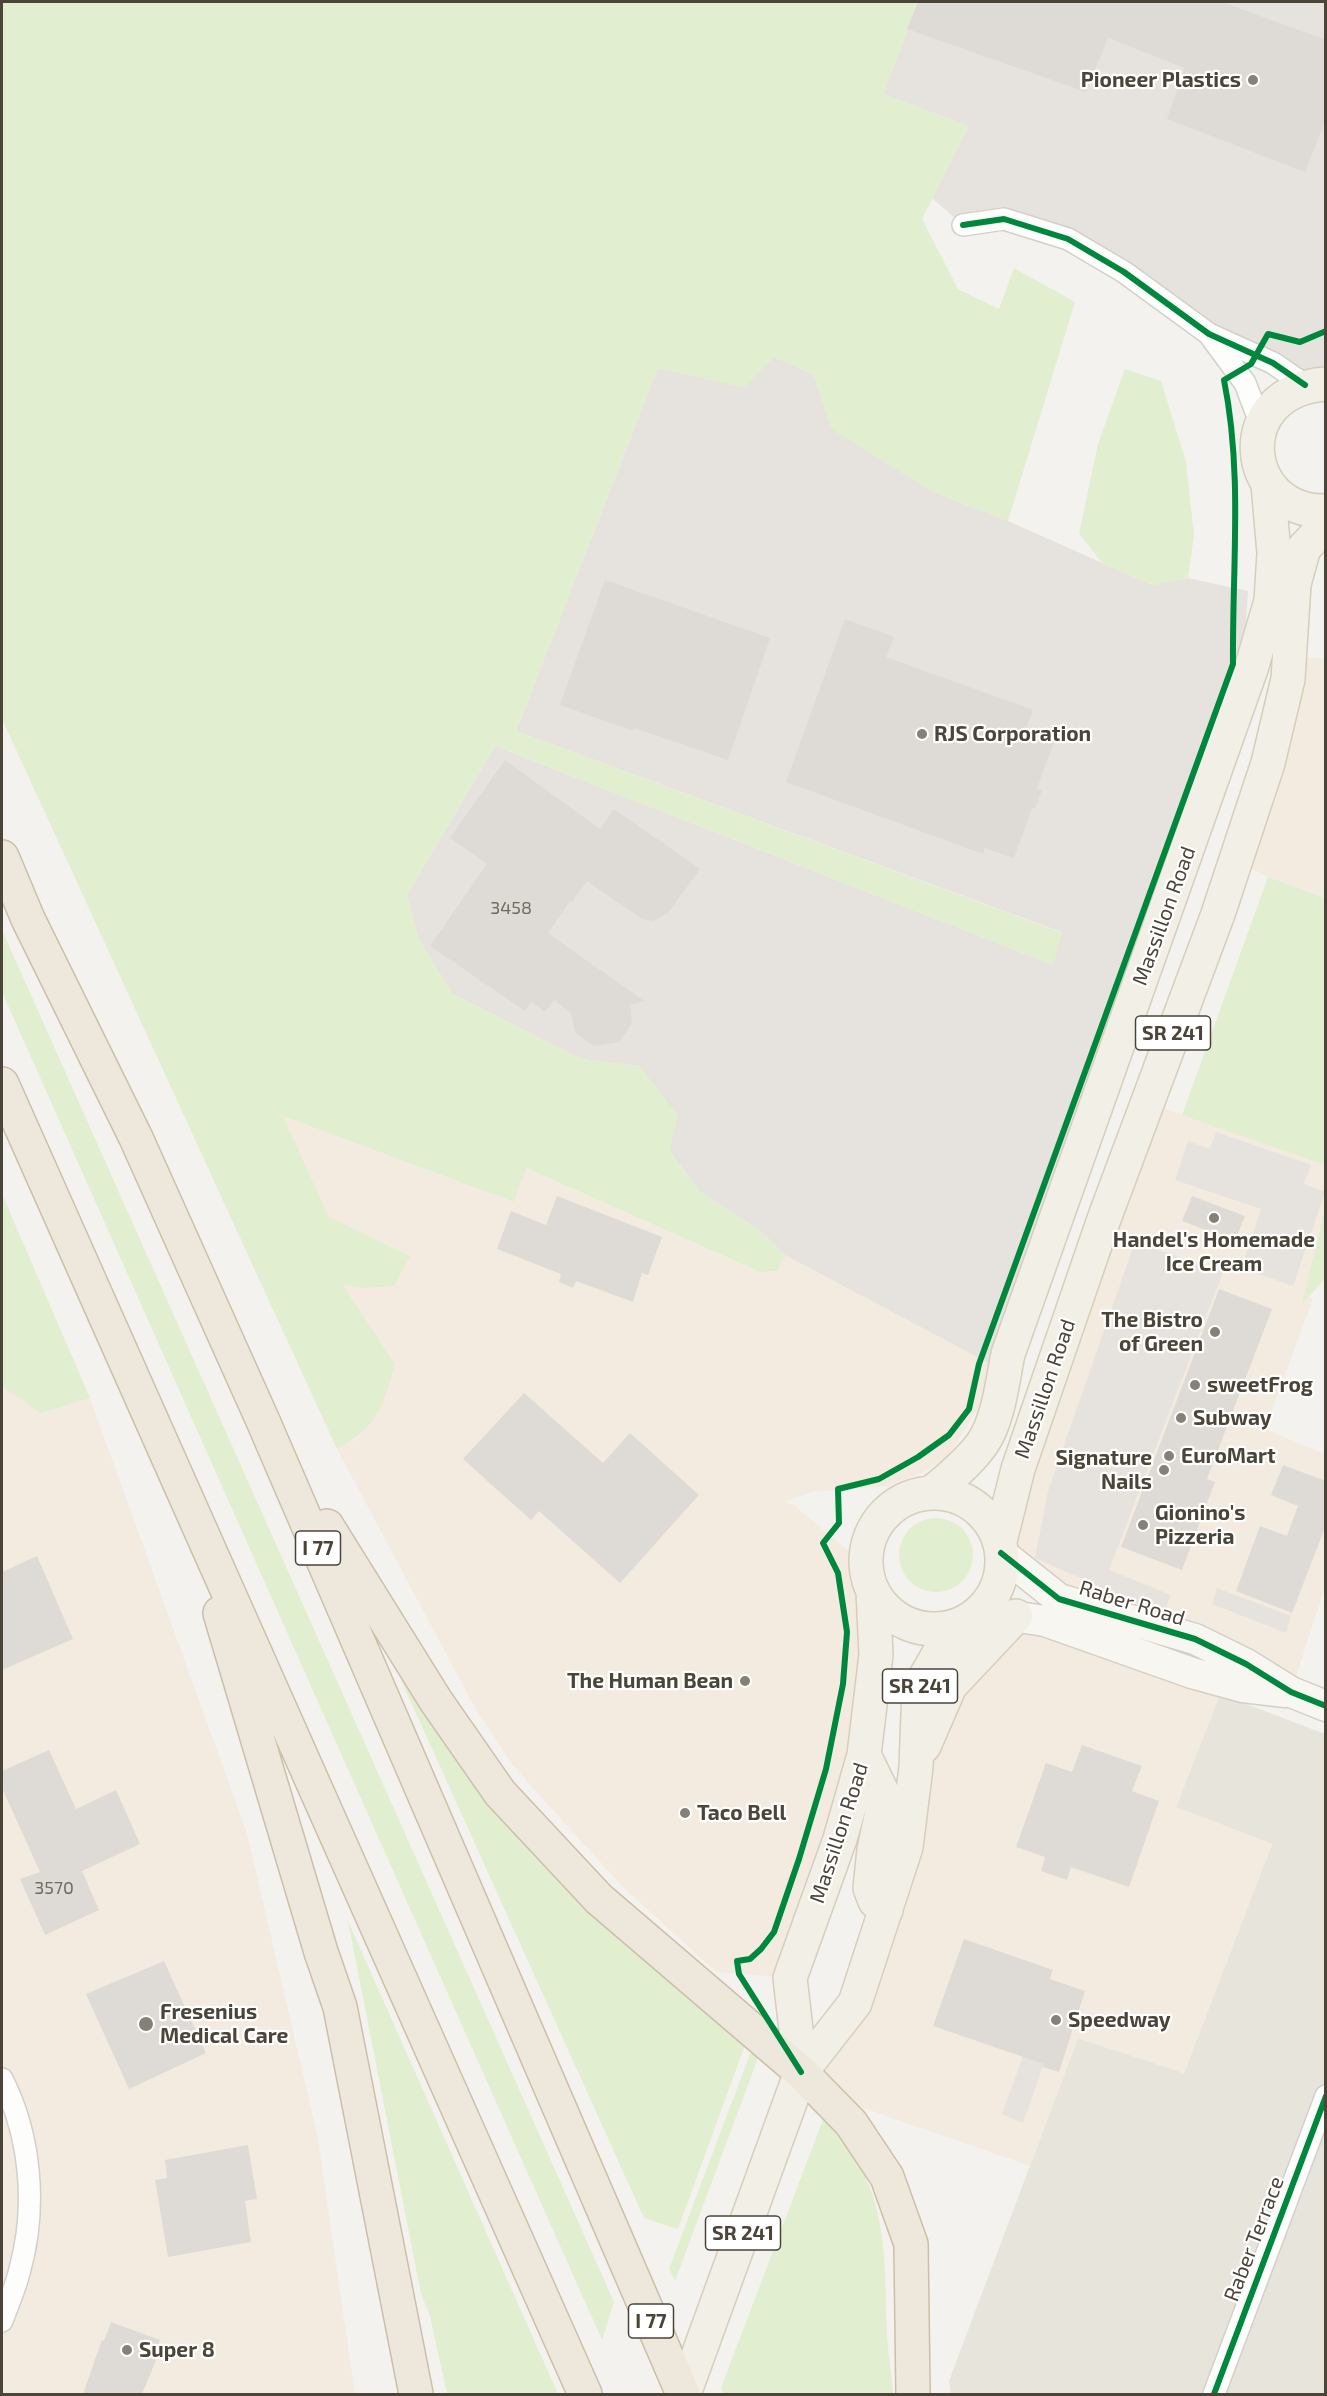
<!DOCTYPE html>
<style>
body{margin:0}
#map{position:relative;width:1327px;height:2396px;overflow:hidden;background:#f4f2ee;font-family:"Exo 2",sans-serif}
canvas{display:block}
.frame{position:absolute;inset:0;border:3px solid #4b4439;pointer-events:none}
</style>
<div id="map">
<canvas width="1327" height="2396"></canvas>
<div class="frame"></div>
</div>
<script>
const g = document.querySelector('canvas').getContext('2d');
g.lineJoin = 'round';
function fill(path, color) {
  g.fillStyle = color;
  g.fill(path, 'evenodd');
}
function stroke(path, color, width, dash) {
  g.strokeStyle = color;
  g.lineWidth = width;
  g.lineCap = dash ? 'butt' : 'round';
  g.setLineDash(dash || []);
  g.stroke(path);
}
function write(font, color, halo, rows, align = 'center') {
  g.font = font + ' "Exo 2",sans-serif';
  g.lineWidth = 4.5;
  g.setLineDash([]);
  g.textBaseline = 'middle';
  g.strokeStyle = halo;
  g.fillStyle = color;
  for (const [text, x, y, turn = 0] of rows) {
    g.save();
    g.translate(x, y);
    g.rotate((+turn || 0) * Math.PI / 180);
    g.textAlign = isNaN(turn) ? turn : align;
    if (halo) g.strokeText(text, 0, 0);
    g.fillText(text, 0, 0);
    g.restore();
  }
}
const residential = new Path2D(`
 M1220,1694L1325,1734V2394H951L949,2381L1078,2038L1184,2073L1272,1844L1176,1807Z`);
const commercial = new Path2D(`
 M1289,656L1325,659V898L1268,877L1235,861Z
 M1147,1102L1325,1165V1210L1305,1296L1313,1299L1265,1429L1325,1454V1587L1291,1692L1059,1599L1001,1553Z
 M283,1116L514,1202L525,1168L759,1272L778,1271L785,1255L990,1364L980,1406L947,1458L921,1473L888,1486L812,1492L784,1502L794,1505L865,1565L870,1586L876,1655L790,1978L716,1972L624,1888L536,1792L512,1764L474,1706L337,1449L359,1437L395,1364L341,1283L362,1288L410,1256L329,1217Z
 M2,1217L90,1398L247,1833L318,2138L355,2394H2Z
 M1016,1616L1220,1694L1176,1807L1272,1844L1184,2073L1078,2038L1030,2166L823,2094L801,2072L855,2003L916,1767Z`);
const industrial = new Path2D(`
 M918,2H1325V383L1305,385L1124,272L1004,219L963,225L932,198L969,126L883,94Z
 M774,357L813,374L832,429L933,492L1008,521L1152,585L1188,578L1248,591L1244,653L990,1364L785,1255L761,1231L700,1192L670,1151L640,1066L581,1059L453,994L419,940L407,895L495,746L1053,965L1061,932L516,731L658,368L744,387Z`);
const green = new Path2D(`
 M2,2H918L883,94L969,126L922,219L958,289L999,309L1014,268L1075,302L1008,521L933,492L831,429L813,374L774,357L744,388L658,368L516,731L1062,933L1053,965L495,746L407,895L419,940L453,994L581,1059L640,1066L678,1115L670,1151L700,1192L761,1231L785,1255L778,1271L760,1272L526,1168L514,1202L283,1116L329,1217L410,1256L394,1286L362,1288L342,1284L395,1364C382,1408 379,1426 337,1449L2,719Z
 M1125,369L1161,381L1186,462L1194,535L1188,578L1152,585L1104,565L1079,534L1098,444Z
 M1268,877L1325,898V1165L1182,1115Z
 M2,930L614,2302L602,2340L2,992Z
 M2,1194L90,1398L41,1413L2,1386Z
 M1325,1209V1279L1302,1304Z
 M899 1555a37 37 0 1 1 74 0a37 37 0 1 1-74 0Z
 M405,1678L745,2045L678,2229L644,2218L401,1680Z
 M348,1921L558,2394H447L430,2316L421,2294Z
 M753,2046L758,2057L755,2066L675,2281L669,2269Z
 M824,2117C839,2136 854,2155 865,2177C888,2223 885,2286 887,2335C888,2355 892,2374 893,2394H724L721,2388Z`);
const parking = new Path2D(`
 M771,860L926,926L820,1087L788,1070L752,1134L661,1079L649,1060L643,1042Z
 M1216,1132L1311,1165L1304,1184L1325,1192L1293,1286L1241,1268L1261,1209L1175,1180L1188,1141L1210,1149Z
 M1135,1242L1223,1272L1109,1570L1171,1595L1163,1615L1035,1558L1048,1491Z
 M1217,1588L1291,1616L1286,1633L1212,1604Z
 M1026,2048L1047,2055L1023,2123L1002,2114Z`);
const building = new Path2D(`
 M918,2H1222L1326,40V119L1305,172L1167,119L1185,68L1108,38L1086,92L907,29Z
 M605,580L770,638L728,760L634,728L633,731L560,705Z
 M845,619L894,637L886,657L1033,710L1026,729L1055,739L1037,788L1042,790L1035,809L1032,808L1014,858L985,848L983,854L786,782Z
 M505,760L600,829L614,809L700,869L668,913L653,921L642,919L587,881L572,902L570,901L548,933L644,1001L630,1005L632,1023L619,1042L594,1046L575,1033L571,1013L554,1000L545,1012L531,1002L525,1011L430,946L487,864L450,838Z
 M557,1196L662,1237L648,1275L642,1273L633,1302L576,1281L573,1288L559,1282L561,1274L497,1249L511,1211L546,1225Z
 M1192,1196L1245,1216L1235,1241L1182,1221Z
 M1219,1289L1272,1309L1207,1479L1215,1482L1182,1570L1121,1547Z
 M524,1393L603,1463L630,1433L699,1495L620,1583L539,1511L531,1520L463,1459Z
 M1283,1465L1326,1481V1525L1292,1613L1236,1591L1260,1526L1287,1536L1298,1506L1271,1495Z
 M37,1556L73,1639L2,1670V1572Z
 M1082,1745L1142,1766L1132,1791L1159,1801L1129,1887L1071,1867L1067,1880L1041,1871L1045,1857L1016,1847L1046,1763L1072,1772Z
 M49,1750L76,1809L116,1790L140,1844L82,1871L99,1910L45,1935L20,1879L40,1872L2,1788V1771Z
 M964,1939L1053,1970L1050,1979L1085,1991L1059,2072L1043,2067L1044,2064L933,2026Z
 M164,1961L206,2053L129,2089L86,1994Z
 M248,2145L257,2199L245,2201L251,2242L168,2257L155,2180L167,2178L165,2160Z
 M111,2322L160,2340L153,2359L156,2360L142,2394H83L102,2340L104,2341Z`);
const street = new Path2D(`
 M963,225L1004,219L1068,239L1124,272L1209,334L1273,363L1305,385
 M1211,337L1245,383L1261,425
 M2,2079C31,2136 37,2207 20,2269C16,2287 8,2304 2,2321
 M1214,2394L1326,2096`);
const secondary = new Path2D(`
 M1001,1553L1059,1599L1195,1639L1246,1664L1291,1692L1326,1706
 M979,1611L1045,1621L1192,1673L1243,1687L1285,1692`);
const primary = new Path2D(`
 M1326,384C1228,391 1241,513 1326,511
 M866 1561a68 68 0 1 1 136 0a68 68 0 1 1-136 0Z
 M931,1493C950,1478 968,1463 982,1444C999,1419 1002,1383 1008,1354L1251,669L1271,601L1274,553L1268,484
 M1000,1541L1018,1469L1104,1219L1218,914L1268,763L1288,679L1294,584L1304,548L1326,525
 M924,1746L950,1686L1016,1616
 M864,1755L885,1798L874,1850L870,1888L875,1901L886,1910
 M801,2072L790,1978L840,1839L864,1755L876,1655L873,1591
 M684,2394L801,2072L855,2003L906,1847L916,1767L919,1688L938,1655L967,1621`);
const highway = new Path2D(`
 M2,857L28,919L136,1138L263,1421L683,2394
 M2,1084L585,2394
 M327,1526L436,1701L500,1793L599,1899L801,2072L851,2123L887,2177L911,2244L913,2394
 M220,1613L321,1952L340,2007L416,2394`);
const cycleway = new Path2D(`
 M963,225L1004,219L1068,239L1124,272L1209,334L1273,363L1305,385
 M1001,1553L1059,1599L1195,1639L1246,1664L1291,1692L1326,1706
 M801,2072L739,1974L737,1961L750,1959L761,1949L774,1932L799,1859L826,1769L843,1684L847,1632L838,1573L823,1543L839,1523L838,1489L879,1479L918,1457L949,1435L969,1409L979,1364L1233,664C1232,569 1243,474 1224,380L1251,364L1268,334L1300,342L1326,331
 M1214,2394L1326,2096`);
const markers = [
 [1253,80,6,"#868178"],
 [922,734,6,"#868178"],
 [1214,1218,6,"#868178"],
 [1215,1332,6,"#868178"],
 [1195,1385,6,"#868178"],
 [1181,1418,6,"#868178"],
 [1169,1456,6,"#868178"],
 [1164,1470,6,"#868178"],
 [1143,1525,6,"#868178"],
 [745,1681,6,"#868178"],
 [685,1813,6,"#868178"],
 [1056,2020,6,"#868178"],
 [146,2024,8,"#868178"],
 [127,2350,6,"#868178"]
];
const numberNames = [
 ["3458",511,908],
 ["3570",54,1888]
];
const shields = [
 [1173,1033,75],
 [318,1548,45],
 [920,1686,75],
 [743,2233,75],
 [651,2321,45]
];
const shieldNames = [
 ["SR 241",1173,1033],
 ["I 77",318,1548],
 ["SR 241",920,1686],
 ["SR 241",743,2233],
 ["I 77",651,2321]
];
const poiNames = [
 ["Pioneer Plastics",1241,80,"right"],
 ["RJS Corporation",934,734],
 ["Handel's Homemade",1214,1240,"center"],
 ["Ice Cream",1214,1264,"center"],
 ["The Bistro",1203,1320,"right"],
 ["of Green",1203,1344,"right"],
 ["sweetFrog",1207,1385],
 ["Subway",1193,1418],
 ["EuroMart",1181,1456],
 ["Signature",1152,1458,"right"],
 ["Nails",1152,1482,"right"],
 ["Gionino's",1155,1513],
 ["Pizzeria",1155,1537],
 ["The Human Bean",733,1681,"right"],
 ["Taco Bell",697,1813],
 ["Fresenius",160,2012],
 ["Medical Care",160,2036],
 ["Speedway",1068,2020],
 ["Super 8",139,2350]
];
const streetNames = [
 ["Massillon Road",1164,916,-70],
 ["Massillon Road",1045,1389,-71],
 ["Raber Road",1132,1603,17],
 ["Massillon Road",839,1833,-72],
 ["Raber Terrace",1254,2239,-69]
];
fill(residential, '#e7e4dc');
fill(commercial, '#f3ebdf');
fill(industrial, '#e6e2de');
fill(green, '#e1eecf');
fill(parking, '#e6e3df');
fill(building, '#dedbd6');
stroke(street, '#d2d0cb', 24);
stroke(secondary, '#d3cfc5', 33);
stroke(primary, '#d6cebb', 36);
stroke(highway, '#ccbfa9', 36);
stroke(street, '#fdfdfc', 21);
stroke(secondary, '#f7f6f1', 30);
stroke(primary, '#f2efe6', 33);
stroke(highway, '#ede8db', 33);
stroke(cycleway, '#00873e', 6);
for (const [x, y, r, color] of markers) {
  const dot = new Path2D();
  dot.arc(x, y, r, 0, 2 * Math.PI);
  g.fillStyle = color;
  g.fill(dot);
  stroke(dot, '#fff', 2);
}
write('18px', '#706a61', null, numberNames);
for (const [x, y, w] of shields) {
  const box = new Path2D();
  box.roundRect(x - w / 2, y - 17, w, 34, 4.5);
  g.fillStyle = '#fff';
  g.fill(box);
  stroke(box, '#4b4439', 1.5);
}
write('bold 20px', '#4b4439', null, shieldNames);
write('bold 21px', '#4b4439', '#fff', poiNames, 'left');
write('21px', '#4b4439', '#fff', streetNames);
</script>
